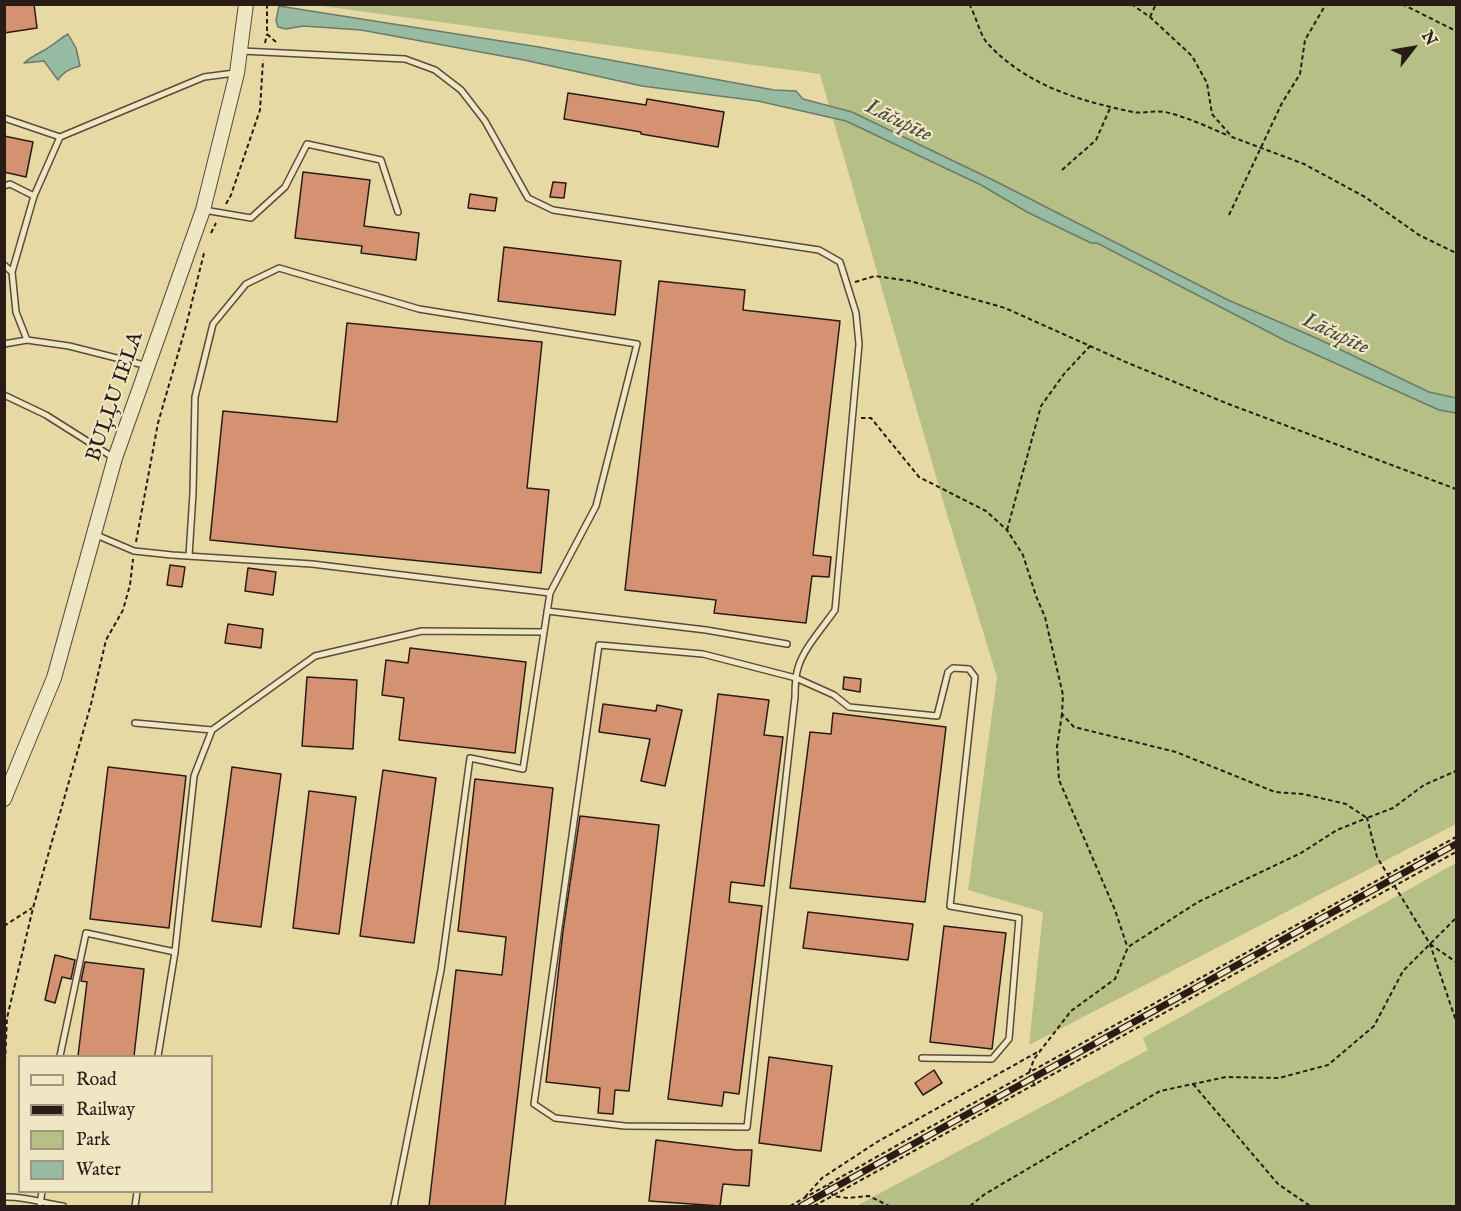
<!DOCTYPE html>
<meta charset="utf-8">
<style>
body{margin:0}
#map{position:relative;width:1461px;height:1211px;overflow:hidden;background:#e7d9a4;font-family:"IM FELL English",serif}
canvas{display:block}
.frame{position:absolute;inset:0;border:6px solid #291c16;pointer-events:none}
.legend{position:absolute;left:18px;top:1055px;width:195px;height:138px;box-sizing:border-box;background:#efe6c4;border:2px solid #a0957e;margin:0;padding:8px 10px;list-style:none;font-size:18px;color:#291c16}
.legend li{display:flex;align-items:center;gap:12px;height:30px}
.legend b{width:30px;border:2px solid #a0957e}
.north{position:absolute;left:1383px;top:18px;width:60px;height:60px;-webkit-text-stroke:4px #efe6c4;paint-order:stroke;rotate:59deg;font-size:16px;font-weight:700;line-height:24px;text-align:center;color:#291c16}
.north::after{content:'';display:block;margin:auto;width:21px;height:27px;background:#291c16;clip-path:polygon(50% 0,100% 100%,50% 72%,0 100%)}
</style>
<div id="map">
<canvas width="1461" height="1211"></canvas>
<div class="frame"></div>
<ul class="legend">
<li><b style="height:8px;background:#efe6c4"></b>Road</li>
<li><b style="height:8px;background:#291c16"></b>Railway</li>
<li><b style="height:16px;background:#b6bf85"></b>Park</li>
<li><b style="height:16px;background:#97baa3"></b>Water</li>
</ul>
<div class="north">N</div>
</div>
<script>
const g = document.querySelector('canvas').getContext('2d');
g.lineJoin = 'round';
function fill(path, color) {
  g.fillStyle = color;
  g.fill(path, 'evenodd');
}
function stroke(path, color, width, dash) {
  g.strokeStyle = color;
  g.lineWidth = width;
  g.lineCap = dash ? 'butt' : 'round';
  g.setLineDash(dash || []);
  g.stroke(path);
}
function write(font, color, halo, rows, align = 'center') {
  g.font = font + ' "IM FELL English",serif';
  g.lineWidth = 4.5;
  g.setLineDash([]);
  g.textBaseline = 'middle';
  g.strokeStyle = halo;
  g.fillStyle = color;
  for (const [text, x, y, turn = 0] of rows) {
    g.save();
    g.translate(x, y);
    g.rotate((+turn || 0) * Math.PI / 180);
    g.textAlign = isNaN(turn) ? turn : align;
    if (halo) g.strokeText(text, 0, 0);
    g.fillText(text, 0, 0);
    g.restore();
  }
}
const green = new Path2D(`
 M315,5H1456V824L1029,1045L1043,912L968,890L997,677L946,511L820,74Z
 M1456,863V1206H856L1148,1050L1143,1038Z`);
const water = new Path2D(`
 M279,6L539,47L774,90L796,91L803,99L852,112L997,182L1228,300L1314,337L1429,392L1456,398V413L1439,410L1286,341L1097,243H1091L1027,212L981,185L846,121L758,101L642,86L524,60L361,30L303,26L286,29L278,27L276,20Z
 M68,34L76,48L80,66C71,68 63,72 58,80L44,61L24,63C30,57 34,56 41,52C51,47 58,40 68,34Z`);
const building = new Path2D(`
 M4,4H34L37,28L4,33Z
 M568,93L646,105L647,99L724,112L718,147L641,134V132L564,119Z
 M4,136L33,142L26,177L4,172Z
 M303,172L370,180L364,226L419,233L416,260L361,253L362,246L295,238Z
 M553,182L566,183L564,198L550,197Z
 M470,194L497,198L495,211L468,208Z
 M504,247L621,261L615,315L498,301Z
 M659,281L745,290L743,310L840,321L813,555L831,557L829,577L812,576L806,623L714,613L716,600L625,590Z
 M347,323L542,342L527,488L549,490L541,573L210,540L223,411L337,422Z
 M170,565L185,567L182,587L167,585Z
 M248,568L276,572L273,595L245,591Z
 M228,624L263,629L261,648L225,643Z
 M410,648L526,662L515,753L399,740L404,698L382,695L386,660L408,663Z
 M307,677L357,680L353,749L302,746Z
 M844,677L861,679L860,692L843,689Z
 M718,694L769,700L764,735L783,737L764,886L731,882L729,902L762,906L739,1094L724,1092L722,1106L668,1099Z
 M603,704L656,711L657,705L682,710L665,786L641,781L650,739L599,732Z
 M833,713L946,727L925,902L790,888L810,732L831,734Z
 M108,767L186,776L169,928L90,919Z
 M232,767L281,774L261,927L212,921Z
 M383,770L436,778L414,943L360,936Z
 M475,779L553,788L505,1206H429L456,970L502,975L506,937L458,931Z
 M309,791L356,797L339,934L293,928Z
 M580,816L659,825L629,1091L615,1090L613,1114L598,1113L600,1088L546,1082L563,931Z
 M808,912L913,924L908,960L803,948Z
 M944,926L1006,933L992,1049L930,1042Z
 M55,955L75,960L71,979L62,977L55,1003L45,1000Z
 M85,962L144,969L134,1056H78L87,982L81,981Z
 M769,1057L832,1066L821,1151L759,1143Z
 M934,1070L942,1083L923,1095L915,1083Z
 M656,1140L737,1150H752L749,1186L723,1184L720,1206L649,1201Z`);
const path = new Path2D(`
 M267,4V34L276,42
 M969,4C977,17 979,35 989,45C1028,86 1080,101 1133,112C1143,114 1154,110 1165,112C1187,117 1208,127 1229,136
 M1131,4L1150,17L1192,56L1207,83L1212,114L1232,137L1304,164L1365,197L1419,235L1456,253
 M1402,4L1456,31
 M1150,17L1156,4
 M265,43L267,34
 M1062,170L1096,140L1111,106
 M226,204L231,195L260,110L263,60
 M1229,215L1282,103L1300,74L1305,40L1326,4
 M211,233L216,223
 M855,282L875,276L910,281L1005,308L1128,363L1231,405L1456,489
 M861,418H871L919,477L986,511L1007,530L1023,555L1036,596L1045,617L1063,695L1062,714L1074,727L1176,752L1275,792L1303,794L1346,804L1367,818L1393,808L1424,785L1456,771
 M1007,530L1041,406L1064,374L1090,346
 M136,542L158,423L186,326L204,253
 M1062,714L1057,747L1059,780L1115,910L1127,946
 M4,926L32,908
 M1430,944L1456,962
 M4,1084L7,1018L33,908L91,704L106,640L123,610L130,585L133,559
 M1193,1084L1278,1184L1310,1206
 M1035,1086L1029,1073L1034,1059L1071,1011L1115,979L1128,947L1198,902L1301,853L1337,830L1367,818L1377,857L1430,944L1456,1021
 M828,1185L833,1196L848,1198L869,1196L889,1206
 M805,1197L822,1178L877,1142L1041,1050
 M790,1206L903,1142L1456,837
 M814,1206L1456,852
 M970,1206L985,1194L1160,1091L1226,1077L1279,1078L1328,1065L1374,1026L1403,971L1456,918`);
const service = new Path2D(`
 M242,51L405,59L435,70L461,90L485,121L528,198L553,210L819,250L840,262L856,313L859,344L835,610C824,626 803,649 798,668C795,677 795,688 795,697L747,1127L625,1126L555,1118L534,1104L599,645L703,654L796,678L834,695L849,707L937,716L948,672L953,668L969,669L975,677L950,906L1019,918L1009,1039L992,1059L922,1058
 M4,118L60,137
 M4,186L10,184L34,196
 M204,210L251,218L285,187L307,144L381,160L398,212
 M4,265L12,272
 M4,344L27,340
 M148,366L69,346L27,340L16,312L12,272L34,196L60,137L204,77L235,73
 M4,395L46,415L114,458
 M94,534L134,551L172,555L312,564L550,593L523,769L470,758L441,970L394,1206
 M189,556L193,493L195,397L213,324L246,284L279,268L419,309L637,344L596,506L550,593
 M547,611L706,630L787,644
 M135,723L212,730
 M60,1056L86,933L175,952
 M158,1056L175,952L194,776L212,730L315,656L422,631L544,632
 M4,1197C26,1196 42,1203 63,1206
 M40,1203L42,1192
 M135,1206L137,1192`);
const tertiary = new Path2D(`
 M4,799L54,678L115,458L203,210L237,73L246,4`);
const rail = new Path2D(`
 M801,1206L1456,844`);
const streetNames = [
 ["BUĻĻU IELA",116,397,-71]
];
const waterNames = [
 ["Lāčupīte",898,122,26],
 ["Lāčupīte",1335,335,25]
];
fill(green, '#b6bf85');
fill(water, '#97baa3');
stroke(water, '#6b7b6b', 1.5);
fill(building, '#d49273');
stroke(building, '#291c16', 1.5);
stroke(service, '#584b3a', 8);
stroke(tertiary, '#584b3a', 16);
stroke(path, '#291c16', 2, [4.5, 3]);
stroke(service, '#efe6c4', 5);
stroke(tertiary, '#efe6c4', 14);
stroke(rail, '#291c16', 7);
stroke(rail, '#efe6c4', 4.5, [14]);
write('21px', '#291c16', '#efe6c4', streetNames);
write('italic 22px', '#4a4b40', '#efe6c4', waterNames);
</script>
